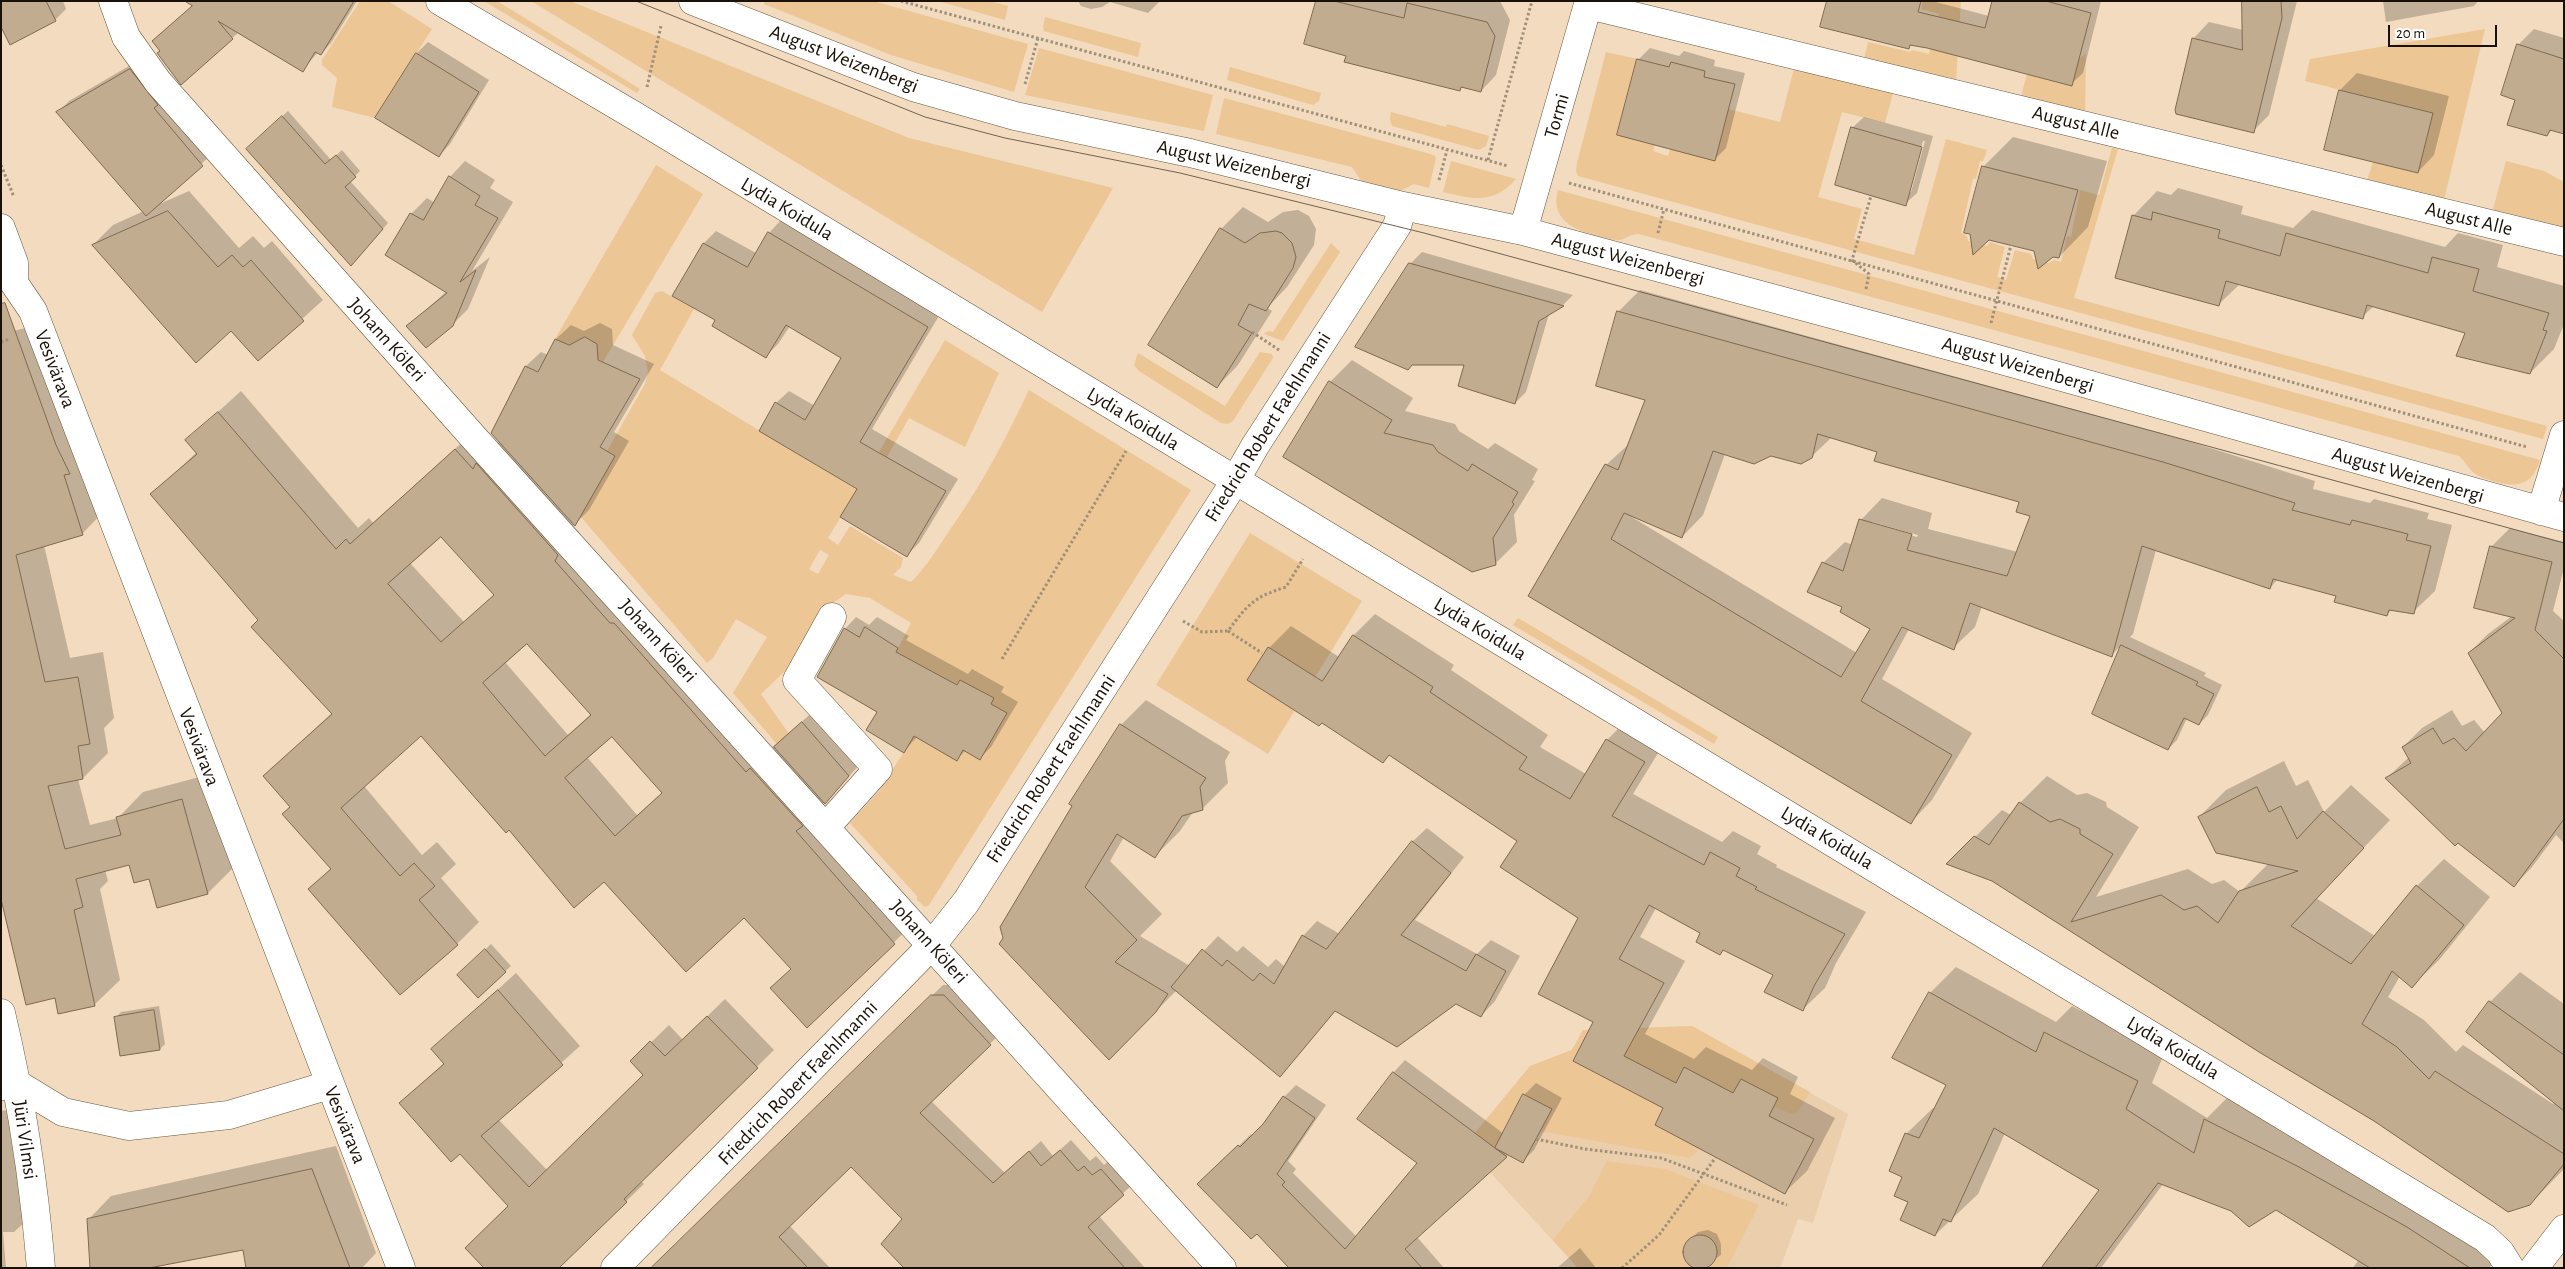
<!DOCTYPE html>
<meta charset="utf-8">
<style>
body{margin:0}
#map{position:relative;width:2565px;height:1269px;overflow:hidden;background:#f2dbbe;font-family:"Alegreya Sans",sans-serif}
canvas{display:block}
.frame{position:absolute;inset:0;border:2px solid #191107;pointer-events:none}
.scale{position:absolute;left:2388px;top:25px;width:109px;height:22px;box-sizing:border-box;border:2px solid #191107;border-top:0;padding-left:6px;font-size:15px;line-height:18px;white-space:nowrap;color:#191107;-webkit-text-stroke:4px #fff;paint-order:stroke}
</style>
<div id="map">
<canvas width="2565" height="1269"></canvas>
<div class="frame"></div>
<div class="scale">20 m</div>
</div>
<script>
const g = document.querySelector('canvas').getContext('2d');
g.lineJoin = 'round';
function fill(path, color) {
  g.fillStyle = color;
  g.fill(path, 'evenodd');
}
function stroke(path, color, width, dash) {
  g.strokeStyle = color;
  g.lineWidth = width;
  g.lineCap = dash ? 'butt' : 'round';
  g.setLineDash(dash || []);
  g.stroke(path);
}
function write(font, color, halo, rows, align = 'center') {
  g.font = font + ' "Alegreya Sans",sans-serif';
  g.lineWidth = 4.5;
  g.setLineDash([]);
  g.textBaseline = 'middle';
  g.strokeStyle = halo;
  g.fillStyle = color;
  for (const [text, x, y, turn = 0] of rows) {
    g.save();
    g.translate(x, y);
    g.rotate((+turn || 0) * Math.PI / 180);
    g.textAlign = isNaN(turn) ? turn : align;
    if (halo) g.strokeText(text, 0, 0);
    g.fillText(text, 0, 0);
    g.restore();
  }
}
const built = new Path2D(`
 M1692,1026L1848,1114L1813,1223L1798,1219L1780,1268H1578L1486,1168L1530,1066L1572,1050L1583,1030Z`);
const green = new Path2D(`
 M360,1H388L432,29L375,118L332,107L337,78L322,65V60Z
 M484,1H497L640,89L637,93Z
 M531,1H570L909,138L1113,188L1042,312Z
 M765,1H873L1028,44L1014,92L891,55L764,4Z
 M938,1H990L1008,6L1005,20Z
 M1923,1H1961L1956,81L1864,59L1868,42L1910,52L1912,50L1929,54L1939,14L1921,9Z
 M1045,17L1141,43L1138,57L1044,31L1043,27Z
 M2485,29L2444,200L2367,181L2373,162L2418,173L2433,113L2305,81L2310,59Z
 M1039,48L1213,95L1204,131L1025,95Z
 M1606,52L1637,59L1618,135L1655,145L1653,151L1668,156L1670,149L1728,109L1780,122L1794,69L1893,93L1885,123L1842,112L1818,197L1862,209L1854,239L1914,255L1946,139L1987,150L1983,161H1980L1976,179L1973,178L1961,233L1967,236L1968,241L1987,246L1990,242L2005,247L1997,277L2006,280L2015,250L2031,254L2033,259L2049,263L2054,260L2061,262L2067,236L2071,237L2080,190L2099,195L2112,148L2118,149L2074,298L2547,426L2543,439L1578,176L1576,171L1577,163Z
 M2086,53L2085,112L2021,97L2027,74L2072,86L2079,59Z
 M1230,67L1321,93L1319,101L1313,105L1227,80Z
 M1224,98L1434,155L1436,158L1429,188L1414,184L1396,193L1362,182L1352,167L1216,134Z
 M1391,112L1446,127L1447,124L1489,136L1486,146L1479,150L1392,126L1390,119Z
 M1451,161L1516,179C1493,205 1473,199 1443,192Z
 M2506,161L2544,171L2564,182V232L2492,213Z
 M656,165L703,194L603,362L596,358L597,344L585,337L569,345L555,339Z
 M1558,190L2540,460C2533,484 2519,488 2496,482C2488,479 2481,478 2474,473C2468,468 2465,461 2459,456L1639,234C1630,233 1626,240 1617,240C1610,240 1601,237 1594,235C1571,229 1550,217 1558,190Z
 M1331,243L1340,252L1283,341L1264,334L1268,331L1273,332Z
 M662,291L694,309L660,370L857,490L828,538L838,545L850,526L903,558L901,567L893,575L911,582C930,563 941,542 956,521C985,479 1007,436 1029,390L1191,490L929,905L925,907L917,900V896L850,823L879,791L914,736L957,760L963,750L980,759L1007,713L991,704L993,698L960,680L957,685L896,652L911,623L870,598L846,594L824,609L785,671L761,694L789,734L777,744L733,693L767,637L736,619L713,658L707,663L580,516L607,451L645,384L648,373L645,356L632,335L655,293ZM820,550L829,555L818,574L809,569Z
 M945,340L999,373L965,447L909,418L887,457L879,452Z
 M1260,352L1272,354L1273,358L1233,421L1228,424L1221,423L1139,371L1134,365L1138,353L1225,406Z
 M1250,533L1362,601L1268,754L1156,685Z
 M1518,618L1718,737L1714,744L1513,625Z
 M1692,1026L1810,1092L1798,1112L1793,1114L1773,1107L1777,1098L1741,1079L1733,1093L1684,1068L1673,1088L1636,1069L1638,1063L1586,1036L1573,1061L1623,1087L1666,1103L1655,1125L1699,1148L1695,1154L1689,1158L1540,1131L1552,1109L1524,1094L1495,1147L1502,1151L1486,1168L1465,1145L1530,1066L1572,1050L1583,1030Z
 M1607,1161L1665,1169L1759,1205L1727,1268H1578L1553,1240L1589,1196Z`);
const shadow = new Path2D(`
 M1,1H63L66,9L55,20Z
 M198,1H357L331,43L321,54L318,52L302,71L239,32L181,83Z
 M1078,1H1160L1148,13L1110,2L1102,7L1091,9L1081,6Z
 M1317,1H1500L1510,20L1496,75L1481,91L1463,86L1459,90L1347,55Z
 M1828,1H1932L1989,16L1993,1H2101L2083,73L2071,84L1912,44L1909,47Z
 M2243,1H2297L2269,115L2253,131L2193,39L2209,22L2243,30Z
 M2383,1H2478L2474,6L2386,22Z
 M2534,29L2564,38V132L2553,129L2547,135L2517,99L2518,45Z
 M428,42L489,80L450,144L439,156L416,54Z
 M1650,48L1679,56L1684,51L1715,60L1714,66L1745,73L1726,148L1714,160L1638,60Z
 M141,59L213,153L157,205L189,191L239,248L253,236L264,248L272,241L323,300L258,359L231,330L93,245L113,225L144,211L58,112L69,101Z
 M2357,73L2449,96L2434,155L2418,172L2326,149L2340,90Z
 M288,111L331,160L342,150L360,171L350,181L388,223L356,259L253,143Z
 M1864,117L1933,136L1917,193L1905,204L1852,128ZM1923,141H1925L1911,192H1908Z
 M2013,137L2107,161L2088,227L2059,257L1989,238L1983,167Z
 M465,161L495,180L490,188L513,202L472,271L490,257L468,309L452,325L408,326L447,291L386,255L411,214L427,198L435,203L450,177Z
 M2178,188L2243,206L2241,214L2293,228L2312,210L2445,247L2458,233L2503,245L2497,267L2564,286V324L2554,349L2530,373L2466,332L2374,306L2362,317L2240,284L2219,304L2133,216L2157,191L2171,195Z
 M1243,207L1268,222L1283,212L1298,210L1309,216L1316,229L1314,245L1287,287L1267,308L1272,311L1238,365L1217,387L1149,345L1221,229Z
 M781,220L940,314L872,429L958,479L919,543L907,555L859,489L776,403L789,391L815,406L843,358L790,326L778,344L766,356L716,320L674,296L704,243L716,231L756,253L769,233Z
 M1422,252L1573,295L1563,305L1549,314L1526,392L1515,403L1410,264Z
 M1640,290L2185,440L2315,481L2313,489L2370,503L2374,499L2429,513L2427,519L2452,525L2435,591L2413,612L2392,609L2387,615L2337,595L2278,579L2270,588L2156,550L2133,634L2130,637L2206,673L2204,676L2222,685L2208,715L2199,724L2187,718L2177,740L2168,749L2093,713L2122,644L2112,655L1982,606L1975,627L1953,648L1909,629L1882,679L1972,733L1932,800L1911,822L1530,595L1606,465L1629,444L1646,399L1618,312ZM1832,437L2021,501L2032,515L2018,552L1928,529L1932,513L1882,498L1861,520L1853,545L1845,542L1823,563L1844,606L1871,629L1857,653L1630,516L1682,537L1703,515L1725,454L1811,457ZM1872,522L1918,535L1917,537L1872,524Z
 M46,323L107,508L82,534L44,545L70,658L103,652L114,718L104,728L108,753L83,778L78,779L90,825L118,818L143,792L207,775L233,868L208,893L150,878L130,864L105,870L108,881L100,889L120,980L94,1005L55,997L1,895V334Z
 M600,323L612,329L613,345L654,364L614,432L629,441L589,510L573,526L579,532L576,538L768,751L814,711L860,764L836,791L818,809L916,921L807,1026L772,988L792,968L744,917L604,881L509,829L421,735L364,786L422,855L437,842L456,864L441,878L479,922L457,944L310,890L331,868L292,806L264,776L333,712L259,620L152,494L197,452L187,440L241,391L358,528L369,518L373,523L478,428L494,447L500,441L526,366L541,352L548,355L556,339L571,325L584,331ZM441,535L495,594L464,622L410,563ZM527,642L591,714L568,735L505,662ZM612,735L663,792L637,815L587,757Z
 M1352,360L1413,398L1405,411L1455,424L1459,431L1488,449L1495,443L1538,469L1532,480L1535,481L1514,515L1517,542L1495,564L1330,382Z
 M2510,528L2564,542V568L2553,611L2564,621V843L2556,835L2532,867L2514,886L2387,778L2409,757L2403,747L2422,728L2452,710L2462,726L2474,720L2485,733L2504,713L2469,653L2488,634L2512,616L2491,547Z
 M1375,614L1454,665L1451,670L1548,735L1540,747L1586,774L1607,740L1629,718L1666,740L1633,794L1722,842L1733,831L1761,846L1757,854L1777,865L1776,867L1866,912L1836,963L1825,988L1803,1009L1774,975L1724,950L1720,953L1702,932L1656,908L1640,937L1685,961L1645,1034L1694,1059L1706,1047L1752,1070L1763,1058L1798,1077L1790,1094L1835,1118L1807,1171L1785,1192L1665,1108L1595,1022L1580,918L1519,841L1390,754L1383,761L1269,648L1291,626L1339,657L1353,636Z
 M856,617L869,625L877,617L909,636L906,640L968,674L972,669L1004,687L1001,692L1018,702L991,747L980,758L966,750L957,759L918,736L904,751L879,712L845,629Z
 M1146,700L1230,752L1225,761L1228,783L1202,809L1193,812L1180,831L1155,856L1124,837L1110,861L1162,914L1140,936L1190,966L1218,936L1237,952L1243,946L1268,967L1276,959L1285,967L1303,936L1317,921L1340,934L1412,842L1427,828L1464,857L1415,920L1477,954L1491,940L1520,956L1495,1001L1481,1016L1456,1002L1336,1010L1280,1075L1177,990L1109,1058L1001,944L1121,725Z
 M2284,761L2296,786L2308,780L2324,812L2351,785L2390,820L2316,898L2375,936L2417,886L2444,859L2490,897L2439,960L2412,986L2400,976L2388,997L2424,1020L2456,1052L2463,1045L2553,1104L2554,1102L2467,1031L2490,1002L2520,972L2564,1004V1169L2530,1204L2374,1120L1992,880L1948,864L2002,810L2011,815L2020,803L2047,776L2077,795L2087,793L2106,802L2107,807L2139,827L2096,897L2188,869L2212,884L2224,880L2240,892L2269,863L2199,817L2226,790Z
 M491,944L511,966L478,996L459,975Z
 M1956,967L2056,1022L2072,1006L2164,1054L2152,1083L2207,1118L2231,1094L2498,1257L2489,1268H2353L2359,1259L2276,1209L2231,1210L2163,1184L2101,1268H2043L2101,1189L2005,1133L1978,1194L1935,1235L1910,1202L1903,1176L1906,1134L1933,1108H1935L1947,1084L1930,993Z
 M516,973L580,1046L498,1119L547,1170L645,1075L632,1061L669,1025L683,1040L725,999L774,1050L641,1181L644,1184L557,1268L510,1206L460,1152L401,1103L444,1063L432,1049Z
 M943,985H955L1001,1033L931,1101L1005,1173L1041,1141L1053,1156L1071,1140L1090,1161L1096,1156L1104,1165L1112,1158L1134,1183L1099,1216L1145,1268H906L904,1219L851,1165L789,1225L830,1268H652Z
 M159,1006L165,1044L160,1049L116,1017L121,1012Z
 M1405,1060L1504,1134L1524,1095L1536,1083L1562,1098L1534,1150L1523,1161L1509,1154L1417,1237L1444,1268H1322L1257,1232L1199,1184L1251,1134L1253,1136L1265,1125L1284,1097L1296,1085L1326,1105L1288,1161L1296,1169L1293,1173L1357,1237L1419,1163L1359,1119L1394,1072Z
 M7,1110L18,1115L26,1221L14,1232H3L6,1268H1V1111Z
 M336,1146L376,1253L362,1268H248L244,1249L159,1265V1268H91L88,1220L111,1196Z
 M1708,1230L1717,1234L1721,1244V1255L1701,1268L1691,1265L1685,1257L1688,1242L1698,1232Z
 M1580,1248L1596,1268H1557Z`);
const building = new Path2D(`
 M1,1H46L56,21L10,45L1,27Z
 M185,1H354L321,55L315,52L303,72L218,21L233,39L181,85L157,53L160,51L152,41L192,6Z
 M1316,1H1334L1404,18L1407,3L1487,22L1495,36L1481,92L1461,87L1460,91L1344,62L1346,56L1304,44Z
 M1827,1H1921L1918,12L1985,28L1992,1H2046L2091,13L2072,86L1927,48L1910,45L1909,49L1820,27Z
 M2242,1H2281L2282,18L2254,133L2176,114L2175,110L2192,38L2242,50Z
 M2517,44L2564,59V134L2550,130L2547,136L2507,125L2515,100L2501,95Z
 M416,53L479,92L439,157L375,118Z
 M1637,59L1669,67L1671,62L1705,71L1704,77L1735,84L1715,161L1617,135Z
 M130,69L158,105L154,108L203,166L146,216L56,112Z
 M2339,90L2433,113L2418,173L2324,150Z
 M282,116L325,164L336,155L356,177L345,187L383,229L351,266L246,149Z
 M1851,127L1922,147L1906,206L1835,185Z
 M1982,166L2078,190L2059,258L2053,257L2038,269L2034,251L1989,240L1973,255L1970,234L1964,233Z
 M449,176L480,196L475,205L498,218L460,282L476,270L453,326L426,348L406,326L447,293L385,255L410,213L423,220Z
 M168,211L218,267L232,255L243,267L251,260L304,321L258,361L231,331L196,363L92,245Z
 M2153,212L2220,230L2218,238L2280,256L2286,233L2428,273L2432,257L2479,269L2473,291L2549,313L2543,330L2547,331L2530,374L2456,356L2465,333L2367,305L2363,319L2226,281L2219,306L2115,278L2132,215L2151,220Z
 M1220,228L1245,243L1260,233L1276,231L1282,233L1292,243L1296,257L1293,268L1266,311L1249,304L1238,325L1252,333L1217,388L1148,345Z
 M768,232L928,327L860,442L946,491L907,557L840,517L857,489L759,431L775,402L805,420L841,358L786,325L766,358L712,326L715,320L672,296L703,243L747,267Z
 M1409,263L1564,306L1539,321L1515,404L1458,386L1464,365H1412L1408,370L1355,347Z
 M5,303L56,445L70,474L64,475L83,535L16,555L45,682L78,677L90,744L78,746L83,779L48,786L65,849L121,835L116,817L182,799L208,894L157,908L149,879L134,883L129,865L76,879L83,907L74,910L95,1006L58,1014L55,998L26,1005L1,899V304Z
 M1617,311L2163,462L2295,503L2292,510L2350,525L2352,520L2408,534L2406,540L2431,546L2414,614L2389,610L2387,616L2334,602L2336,596L2273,579L2270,589L2142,546L2112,657L1970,603L1954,650L1902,627L1861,701L1952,755L1911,824L1528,596L1605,464L1618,470L1645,400L1596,386ZM1818,434L1877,452L1874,461L2019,502L2016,512L2030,516L2007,576L1907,550L1912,534L1859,519L1843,571L1822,562L1807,592L1842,607L1840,612L1870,629L1841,677L1611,539L1624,513L1682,538L1713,451L1754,464L1771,456L1801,464L1812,458Z
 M585,337L597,344L598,360L640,379L600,447L615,456L575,526L491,433L525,366L538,372L555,339L569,345Z
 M1329,381L1392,420L1384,433L1433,445L1438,452L1468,471L1472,464L1518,492L1512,502L1514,504L1493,538L1496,565L1472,572L1283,457Z
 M218,412L336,549L346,539L350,544L455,449L473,469L476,463L558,555L555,561L610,623H614L746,772L750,768L803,826L796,831L895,944L807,1028L770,988L791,969L744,918L686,972L604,882L574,908L509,830L506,833L421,736L341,808L400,876L414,863L435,886L419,900L458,945L400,995L308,889L331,869L282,814L290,807L263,776L332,714L251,627L258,620L150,494L197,454L185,440ZM441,537L494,595L441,642L388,584ZM527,644L591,715L545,756L483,683ZM612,737L662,793L615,836L565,778Z
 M2490,546L2552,562L2535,630L2564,659V819L2514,887L2458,843L2455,846L2385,778L2411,763L2402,747L2433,728L2443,744L2454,738L2466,751L2502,713L2468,653L2515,618L2474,608Z
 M865,627L898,648L896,652L957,685L960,680L994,698L991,704L1007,713L980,760L963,750L957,761L914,736L904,753L866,730L877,712L817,677L844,628L859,637Z
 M1353,635L1433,687L1430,692L1527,757L1519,769L1570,799L1606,739L1645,762L1612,816L1704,865L1710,852L1740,868L1736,876L1757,887L1755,889L1845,934L1814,986L1803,1011L1764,992L1773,975L1723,950L1720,955L1696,942L1700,933L1649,905L1619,959L1664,983L1624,1056L1676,1083L1684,1067L1733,1093L1741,1079L1778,1098L1769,1116L1814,1139L1785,1194L1655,1125L1663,1108L1573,1061L1593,1022L1538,994L1578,918L1500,867L1517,841L1389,755L1383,763L1322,723L1319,726L1247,680L1268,647L1322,681Z
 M2121,645L2198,682L2196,685L2214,694L2199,725L2184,718L2168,750L2092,714Z
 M802,722L849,776L825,804L774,747Z
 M1120,724L1206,778L1200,787L1203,810L1182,816L1155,858L1117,834L1085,887L1137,940L1115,962L1168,994L1156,1012L1109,1060L999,944L1003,938L1000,927L1072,806L1069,804Z
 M2257,787L2269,812L2281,806L2297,839L2323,811L2364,848L2291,926L2351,964L2416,885L2464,925L2412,988L2392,971L2362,1024L2397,1047L2429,1079L2435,1071L2564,1154V1164L2530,1205L2508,1212L2374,1121L2259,1052L1992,881L1946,864L1974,836L1989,845L2019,802L2050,822L2060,819L2080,829V834L2113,854L2071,922L2161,895L2184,910L2197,906L2218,923L2239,891L2298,871L2216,853L2198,817Z
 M1412,841L1451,873L1401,935L1466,971L1476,954L1506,971L1481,1017L1456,1004L1397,1047L1335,1011L1280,1077L1171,987L1202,949L1222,966L1227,960L1253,981L1260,973L1274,984L1302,935L1326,949Z
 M485,949L506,972L478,998L457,975Z
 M498,990L563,1065L481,1136L529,1187L643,1075L630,1061L650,1041L665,1056L707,1016L758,1068L624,1199L627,1202L559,1268H484L465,1248L508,1206L460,1154L451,1162L399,1103L444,1064L431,1049Z
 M1929,992L2036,1052L2044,1032L2138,1081L2126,1109L2194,1153L2204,1119L2299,1167L2407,1227L2470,1268H2370L2276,1210L2249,1227L2231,1211L2158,1183L2095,1268H2041L2099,1190L1994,1128L1951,1222L1943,1219L1935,1236L1900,1220L1908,1202L1894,1196L1902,1177L1889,1171L1905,1133L1919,1138L1946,1085L1892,1058Z
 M931,995H944L991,1045L920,1113L993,1183L1029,1151L1041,1166L1060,1150L1078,1171L1084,1166L1092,1175L1101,1169L1124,1195L1088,1227L1125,1268H904L881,1244L902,1219L851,1167L779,1237L808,1268H651Z
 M2489,1001L2564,1055V1111L2466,1032Z
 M154,1010L160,1050L120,1056L114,1017Z
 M1393,1072L1507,1157L1405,1249L1422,1268H1289L1257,1234L1251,1239L1197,1184L1238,1145L1240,1147L1263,1124L1283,1096L1315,1118L1277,1174L1285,1182L1282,1185L1345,1249L1417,1163L1357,1119Z
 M1523,1094L1552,1109L1523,1163L1495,1148Z
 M312,1169L350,1268H246L243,1250L149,1268H90L87,1219Z
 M1683 1252a17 17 0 1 1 34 0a17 17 0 1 1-34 0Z`);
const path = new Path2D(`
 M901,1L1508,166
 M1025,84L1038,38
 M647,87L661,26
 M1488,160L1532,1
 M1,165L14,197
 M1439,180L1447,150
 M1569,183L2527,447
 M1658,233L1664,209
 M1866,289L1869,274L1852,260L1871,196
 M1991,323L2011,245
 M1252,332L1279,350
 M1,342L10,339
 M1183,621L1202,632L1228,631C1248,604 1254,597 1286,587L1303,559
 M1228,631L1262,653
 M1002,659L1126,451
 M1536,1139L1585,1149L1661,1158L1787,1205
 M1622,1268L1659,1235L1716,1157`);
const minor = new Path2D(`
 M113,1L126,37L158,82L475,439L1222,1268
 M440,1L635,116L2485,1238L2500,1252L2510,1268
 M693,1L913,87L1015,116L1190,153L1403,206L1523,231L1983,355L2564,517
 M1588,5L2564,242
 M1,228L14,263V283L33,311L401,1268
 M1523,231L1589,1
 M2541,511L2564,435
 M826,827L878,769L797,680L832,617
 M1,1013C21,1097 34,1182 41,1268
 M1,1086L17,1084L63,1112L129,1126L229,1115L329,1085
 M615,1268L932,945L966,902L1235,481L1255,446L1397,226L1403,206
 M2534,1268L2564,1229`);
const tram = new Path2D(`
 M636,1L925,117L1005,138L1180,173L1424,233L2564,543`);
const streetNames = [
 ["August Weizenbergi",844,59,21],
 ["Tormi",1557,116,-74],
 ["August Alle",2076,123,14],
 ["August Weizenbergi",1234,164,13],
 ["Lydia Koidula",787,209,31],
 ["August Alle",2469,219,14],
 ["August Weizenbergi",1628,259,15],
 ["Johann Köleri",387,340,48],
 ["August Weizenbergi",2018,365,16],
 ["Vesivärava",55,369,69],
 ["Lydia Koidula",1133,419,31],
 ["Friedrich Robert Faehlmanni",1268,427,-58],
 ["August Weizenbergi",2408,475,16],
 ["Lydia Koidula",1480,629,31],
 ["Johann Köleri",658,641,48],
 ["Vesivärava",199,747,69],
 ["Friedrich Robert Faehlmanni",1051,769,-57],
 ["Lydia Koidula",1827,838,31],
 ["Johann Köleri",929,942,48],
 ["Lydia Koidula",2173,1048,31],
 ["Friedrich Robert Faehlmanni",798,1083,-46],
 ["Vesivärava",345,1125,68],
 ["Jüri Vilmsi",25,1140,82]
];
fill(built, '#ebcfad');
fill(green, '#ecc695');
fill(shadow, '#0003');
fill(building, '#c2ac90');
stroke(building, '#7d694f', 1);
stroke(minor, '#6b583e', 29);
stroke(path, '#a08f79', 3, [2.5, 2.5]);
stroke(minor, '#fff', 28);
stroke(tram, '#716352', 1);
write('20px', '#191107', '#fff', streetNames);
</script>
